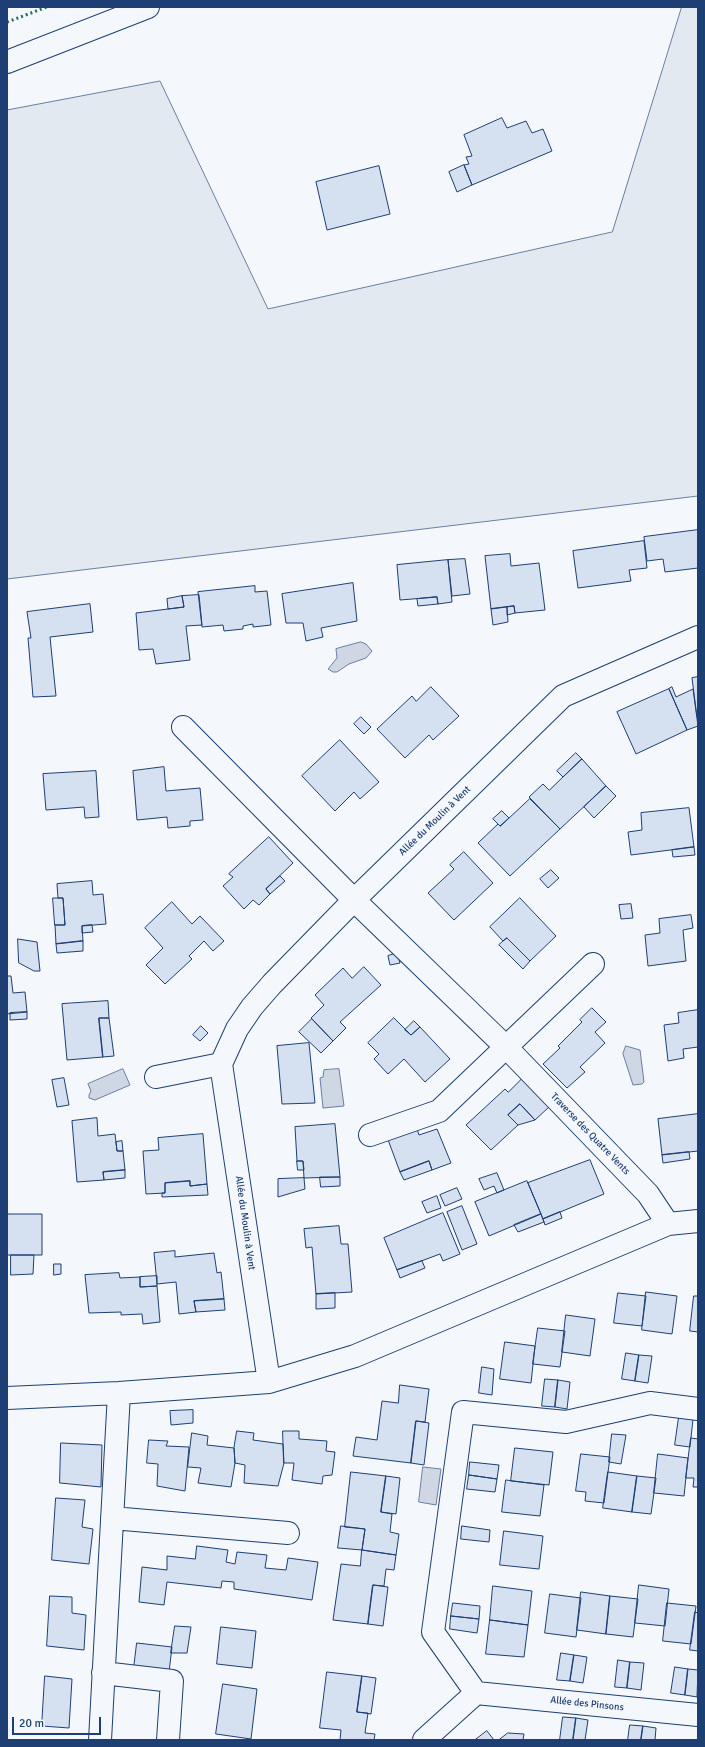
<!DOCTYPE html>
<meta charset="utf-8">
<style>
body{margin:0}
#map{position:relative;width:705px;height:1747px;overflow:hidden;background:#f4f7fb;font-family:Signika,sans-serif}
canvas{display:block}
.frame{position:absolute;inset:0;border:8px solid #1d3f73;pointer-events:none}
.scale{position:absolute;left:12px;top:1717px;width:89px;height:18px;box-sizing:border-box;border:2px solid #1d3f73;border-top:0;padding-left:5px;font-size:12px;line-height:14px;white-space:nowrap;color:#1d3f73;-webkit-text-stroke:3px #f4f7fb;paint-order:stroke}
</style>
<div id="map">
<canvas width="705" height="1747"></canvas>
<div class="frame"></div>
<div class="scale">20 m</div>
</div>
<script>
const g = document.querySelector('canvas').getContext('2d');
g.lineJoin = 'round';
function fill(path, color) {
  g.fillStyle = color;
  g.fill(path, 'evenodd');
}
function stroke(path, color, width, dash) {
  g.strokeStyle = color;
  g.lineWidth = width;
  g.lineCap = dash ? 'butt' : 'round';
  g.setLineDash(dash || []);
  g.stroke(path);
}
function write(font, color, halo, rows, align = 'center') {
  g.font = font + ' Signika,sans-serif';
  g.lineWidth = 3;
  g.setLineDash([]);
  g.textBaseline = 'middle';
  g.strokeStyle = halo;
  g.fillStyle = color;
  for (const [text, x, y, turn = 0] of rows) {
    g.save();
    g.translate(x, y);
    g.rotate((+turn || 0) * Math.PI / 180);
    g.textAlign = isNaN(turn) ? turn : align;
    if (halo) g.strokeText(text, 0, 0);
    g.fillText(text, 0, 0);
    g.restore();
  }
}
const green = new Path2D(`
 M682,7H698V496L7,579V110L160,81L268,309L612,232Z`);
const water = new Path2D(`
 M361,642L366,644L372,651L366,658L349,664L337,672H333L328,669L337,658L336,649Z
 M626,1046L640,1050L644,1082L642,1084L633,1085L623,1054Z
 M123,1069L130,1085L95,1100L89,1098V1095L91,1091L88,1084Z
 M339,1069L344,1106L323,1108L320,1078L323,1077L324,1070Z
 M423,1467L441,1469L436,1505L419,1502Z`);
const building = new Path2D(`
 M502,118L507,128L526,121L532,133L543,129L552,151L472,185L464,165L469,164L466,157L472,156L464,135Z
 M464,165L472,185L457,192L449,172Z
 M379,166L390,214L327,230L316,182Z
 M698,530V568L665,572L663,559L647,561L644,537Z
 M644,541L647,568L629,570L631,581L578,588L573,551Z
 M510,554L511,566L539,563L545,610L515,613L514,606L491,609L485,556Z
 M465,559L470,594L452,596L448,560Z
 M448,560L452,602L438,604L437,597L400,600L397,565Z
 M353,583L357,621L321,628L323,637L306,641L303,623H286L282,594Z
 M255,586V592L267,591L271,625L253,627V624L243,626V629L224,631L223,625L202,627L198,592Z
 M199,595L202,625L186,626L190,660L156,664L153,649L139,650L136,613L184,607L182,596Z
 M182,596L184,607L168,609L167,599Z
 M437,597L438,604L418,606L417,599Z
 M90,604L93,632L50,637L56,696L33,697L28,638H31L27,612Z
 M514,606L515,613L507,615V607Z
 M507,607L508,622L493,625L491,609Z
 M698,677V717H697L692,678Z
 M431,687L459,716L433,740L429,735L405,758L377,729L412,696L416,701Z
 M672,687L676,697L693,689L698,726L687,730L669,689Z
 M669,689L687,730L636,754L617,712Z
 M361,717L371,727L364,734L354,724Z
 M340,740L379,782L360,799L354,792L335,811L302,776Z
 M576,753L582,759L563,777L557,771Z
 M582,759L606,786L560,829L529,797L543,784L549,790Z
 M164,767L166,791L200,788L203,820L190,821V826L168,828L167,817L137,820L133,771Z
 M96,771L99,817L85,818L84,807L46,810L43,774Z
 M606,786L616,796L594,818L584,807Z
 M530,799L560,829L510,876L478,843L498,824L500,826Z
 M689,808L694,847L631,855L628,832L642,830L641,813Z
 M502,811L509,818L500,826L493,819Z
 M269,837L293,863L266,889L270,894L259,905L253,900L244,909L223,886L233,877L229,874Z
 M694,847L695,855L673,857L672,850Z
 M464,852L493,883L454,920L428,893L454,869L450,865Z
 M551,870L559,878L548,888L540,879Z
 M280,876L285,881L270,894L266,889Z
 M92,881L93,895L103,894L106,924L82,926L83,941L56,944L55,925H65L63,898H58L57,884Z
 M53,898H63L65,925H55Z
 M520,898L556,936L530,961L507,938L503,941L490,927Z
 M172,902L192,924L200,916L224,941L213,951L204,941L189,956L192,959L165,984L146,965L163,948L145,928Z
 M631,904L633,918L621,919L619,905Z
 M691,915L693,928L683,930L686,961L648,966L645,935L660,933L659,919Z
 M92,925L93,932L82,933V926Z
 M507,938L530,961L523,969L499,945Z
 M18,939L37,942L40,971H34L19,963Z
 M83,941V951L57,953L56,944Z
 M397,953L400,963L390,965L388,956Z
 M364,967L381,985L340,1022L346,1028L333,1041L311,1018L324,1005L315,995L343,968L352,978Z
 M7,976H11L13,993L25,992L27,1012L7,1014Z
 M108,1001L109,1018H99L103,1057L67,1060L62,1004Z
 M592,1008L606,1022L595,1032L605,1043L580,1067L585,1072L567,1088L543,1064L560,1048L558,1046L582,1022L580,1020Z
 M698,1010V1047L683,1049L684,1058L668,1061L664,1025L679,1023L678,1013Z
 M27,1012V1019L10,1020V1013Z
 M99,1018H109L114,1056L103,1057Z
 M394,1018L411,1035L420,1027L450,1059L425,1082L404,1059L388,1074L374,1059L379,1054L368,1043Z
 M312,1019L333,1041L321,1053L299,1032Z
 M414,1021L420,1027L411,1035L405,1030Z
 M201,1026L208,1033L200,1041L193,1035Z
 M309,1043L315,1103L282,1104L277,1046Z
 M64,1078L69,1105L57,1107L52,1080Z
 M523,1078L550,1106L535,1120L520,1104L508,1115L518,1125L491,1150L466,1125L505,1089L508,1092Z
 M520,1104L535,1120L518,1125L508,1115Z
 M698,1114V1151L662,1155L658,1119Z
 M97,1118L98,1136L115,1134L117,1151H123L125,1170L103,1172L104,1180L77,1182L72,1121Z
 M335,1124L340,1177L304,1178L303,1161H297L295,1127Z
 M416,1126L419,1135L437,1129L451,1163L432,1170L429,1161L400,1172L387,1137Z
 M203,1134L207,1184L190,1186V1181L165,1183V1193L146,1194L143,1151L159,1150L158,1138Z
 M122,1141L123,1151H117L116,1142Z
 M689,1152L690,1159L663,1163L662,1155Z
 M590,1160L604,1194L543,1219L528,1183Z
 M297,1161H303L304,1170H298Z
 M429,1161L432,1170L404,1180L400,1172Z
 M125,1170V1178L104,1180L103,1172Z
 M497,1173L504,1190L497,1193L494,1186L484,1190L479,1179Z
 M320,1177H340V1186L321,1187Z
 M304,1178L305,1189L278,1197V1179Z
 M190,1181V1186L207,1184L208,1195L162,1197V1193H165V1183Z
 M527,1181L541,1214L489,1236L475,1202Z
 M457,1188L462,1199L445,1206L440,1195Z
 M437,1196L441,1208L427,1213L422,1202Z
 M462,1206L477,1244L462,1250L447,1212Z
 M560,1212L562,1218L545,1225L543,1219Z
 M443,1213L460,1254L443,1261L440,1254L397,1270L384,1238Z
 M7,1214H42V1255H7Z
 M541,1214L544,1222L518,1232L514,1225Z
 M339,1226L341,1244H348L352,1292L316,1294L312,1247L306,1248L304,1229Z
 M175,1251V1257L214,1253L217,1273L221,1272L224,1299L194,1301L196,1312L179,1314L176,1282L157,1284L155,1263L154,1253Z
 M11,1255H34L33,1274L11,1275Z
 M422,1261L425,1268L400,1278L397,1270Z
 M54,1264H61V1274L54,1275Z
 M119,1273L120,1278L140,1277V1287L157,1286L160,1322L143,1324L142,1314L121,1315V1312L89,1313L85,1275Z
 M157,1276V1286L140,1287V1277Z
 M646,1292L677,1296L672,1334L642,1330Z
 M335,1293V1308L316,1309V1294Z
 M618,1293L646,1296L642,1326L614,1323Z
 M694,1296H698V1332L690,1331Z
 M224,1299L225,1310L196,1312L194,1301Z
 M566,1315L595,1319L590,1356L562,1352Z
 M538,1328L565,1331L560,1367L533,1364Z
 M505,1342L535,1346L531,1383L500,1379Z
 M626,1353L639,1355L635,1381L622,1379Z
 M639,1355L652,1356L648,1383L635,1381Z
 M482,1367L494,1369L492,1395L479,1393Z
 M545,1379L558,1380L555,1407L542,1406Z
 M558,1380L570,1382L567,1409L555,1407Z
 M400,1385L429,1389L425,1422L416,1421L411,1463L353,1456L356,1437L377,1440L382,1401L398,1403Z
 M193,1410V1423L171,1425L170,1411Z
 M679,1417L693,1419L690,1447L675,1445Z
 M416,1421L429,1423L424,1465L411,1463Z
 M237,1431L254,1433L253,1440L283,1444L284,1463L278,1486L244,1483L245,1465L235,1463L234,1448Z
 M283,1431H299V1439L327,1441L326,1451L335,1452L332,1475L323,1476L322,1484L292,1480L294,1463H284Z
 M192,1433L208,1436L207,1445L234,1448L235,1463L231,1487L198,1483L201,1468L188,1467Z
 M612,1434L626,1435L621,1464L609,1462Z
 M691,1438L698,1439V1487H693L694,1478H686Z
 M149,1440L168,1441L166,1446L189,1447L185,1491L157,1486L158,1464L147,1463Z
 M61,1443L102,1445L101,1487L60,1483Z
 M515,1448L553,1452L549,1485L511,1481Z
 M581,1454L610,1457L604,1503L585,1501L586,1492L576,1491Z
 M658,1454L688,1458L684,1496L654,1493Z
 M470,1462L499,1465L497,1479L469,1475Z
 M351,1472L386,1476L381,1512L392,1514L390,1532L399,1534L396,1555L362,1550L365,1529L345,1527Z
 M608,1472L637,1476L632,1512L603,1508Z
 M469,1475L497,1479L495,1492L467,1489Z
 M386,1476L400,1478L396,1514L381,1512Z
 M637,1476L656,1478L651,1514L632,1512Z
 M506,1480L544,1485L540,1516L502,1512Z
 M56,1498L85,1500L82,1527L93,1529L89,1564L52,1560Z
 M341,1526L365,1529L362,1550L338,1548Z
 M462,1526L490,1530L489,1542L461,1539Z
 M504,1531L543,1536L539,1569L500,1565Z
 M197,1546L228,1550L226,1562L235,1564L237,1552L267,1555L265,1568L286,1570L288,1558L318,1562L312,1600L234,1589V1582L222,1581L221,1588L167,1582L164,1605L139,1602L142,1567L167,1570V1556L195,1559Z
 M362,1550L396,1555L394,1570L386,1569L384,1586L373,1585L368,1624L333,1620L341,1564L360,1566Z
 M373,1585L388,1587L383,1626L368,1624Z
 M639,1585L669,1589L665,1626L635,1623Z
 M493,1586L532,1591L528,1625L490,1620Z
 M581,1592L610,1596L606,1634L577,1630Z
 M550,1594L581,1598L576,1637L545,1633Z
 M50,1596L72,1597V1613L86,1615L84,1650L47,1646Z
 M610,1596L638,1599L633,1637L606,1634Z
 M453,1603L480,1606L479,1619L451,1616Z
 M667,1603L696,1606L691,1644L663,1641Z
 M695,1612L698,1613V1651L690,1650Z
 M451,1616L479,1619L477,1633L450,1629Z
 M490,1620L528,1625L524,1657L486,1654Z
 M175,1626L191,1627L187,1653H171Z
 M221,1627L256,1631L252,1668L217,1664Z
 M137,1643L172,1647L169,1672L134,1668Z
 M561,1653L574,1655L570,1681L557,1680Z
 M574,1655L587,1657L583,1683L570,1681Z
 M618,1660L630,1662L627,1688L615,1687Z
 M630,1662L644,1663L641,1690L627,1688Z
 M675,1667L688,1669L685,1695L671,1693Z
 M688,1669L698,1670L697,1697L685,1695Z
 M327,1672L362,1676L357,1712L368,1713L365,1733L375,1734L374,1740H340L341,1730L320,1728Z
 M45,1676L72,1679L69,1728L42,1726Z
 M362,1676L376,1678L371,1714L357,1712Z
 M223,1684L257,1689L251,1739L216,1734Z
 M563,1717L576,1718L573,1740H560Z
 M576,1718L588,1720L585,1740H573Z
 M630,1725L643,1726L641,1740H628Z
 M643,1726L656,1728L655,1740H641Z
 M487,1731L494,1740H475Z
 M508,1733L524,1734L523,1740H499Z`);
const street = new Path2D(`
 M7,62L148,7
 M183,727L354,900L507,1048L648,1194L668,1224
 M156,1077L221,1064
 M370,1135L439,1111L593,964
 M269,1382L221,1064L237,1029L252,1007L272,984L354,900L563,696L698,637
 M7,1398L119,1393L269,1382L355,1356L668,1224L698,1221
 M112,1518L288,1533
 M103,1673L172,1681L168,1740
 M476,1693L433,1632L463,1412L566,1422L650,1403L698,1409
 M476,1693L698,1715
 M100,1740L119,1393
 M424,1740L476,1693`);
const hedge = new Path2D(`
 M7,22L47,7`);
const streetNames = [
 ["Allée du Moulin à Vent",435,821,-44],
 ["Traverse des Quatre Vents",590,1134,46],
 ["Allée du Moulin à Vent",245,1223,82],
 ["Allée des Pinsons",587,1704,6]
];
fill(green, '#e3e9f0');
stroke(green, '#687fa3', 1);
fill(water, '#cfd7e4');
stroke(water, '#687fa3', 1);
fill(building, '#d5e0f0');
stroke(building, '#1d3f73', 1);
stroke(street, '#1d3f73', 24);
stroke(street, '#f4f7fb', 22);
stroke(hedge, '#2c6c60', 3, [2, 3]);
write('10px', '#1d3f73', '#f4f7fb', streetNames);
</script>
